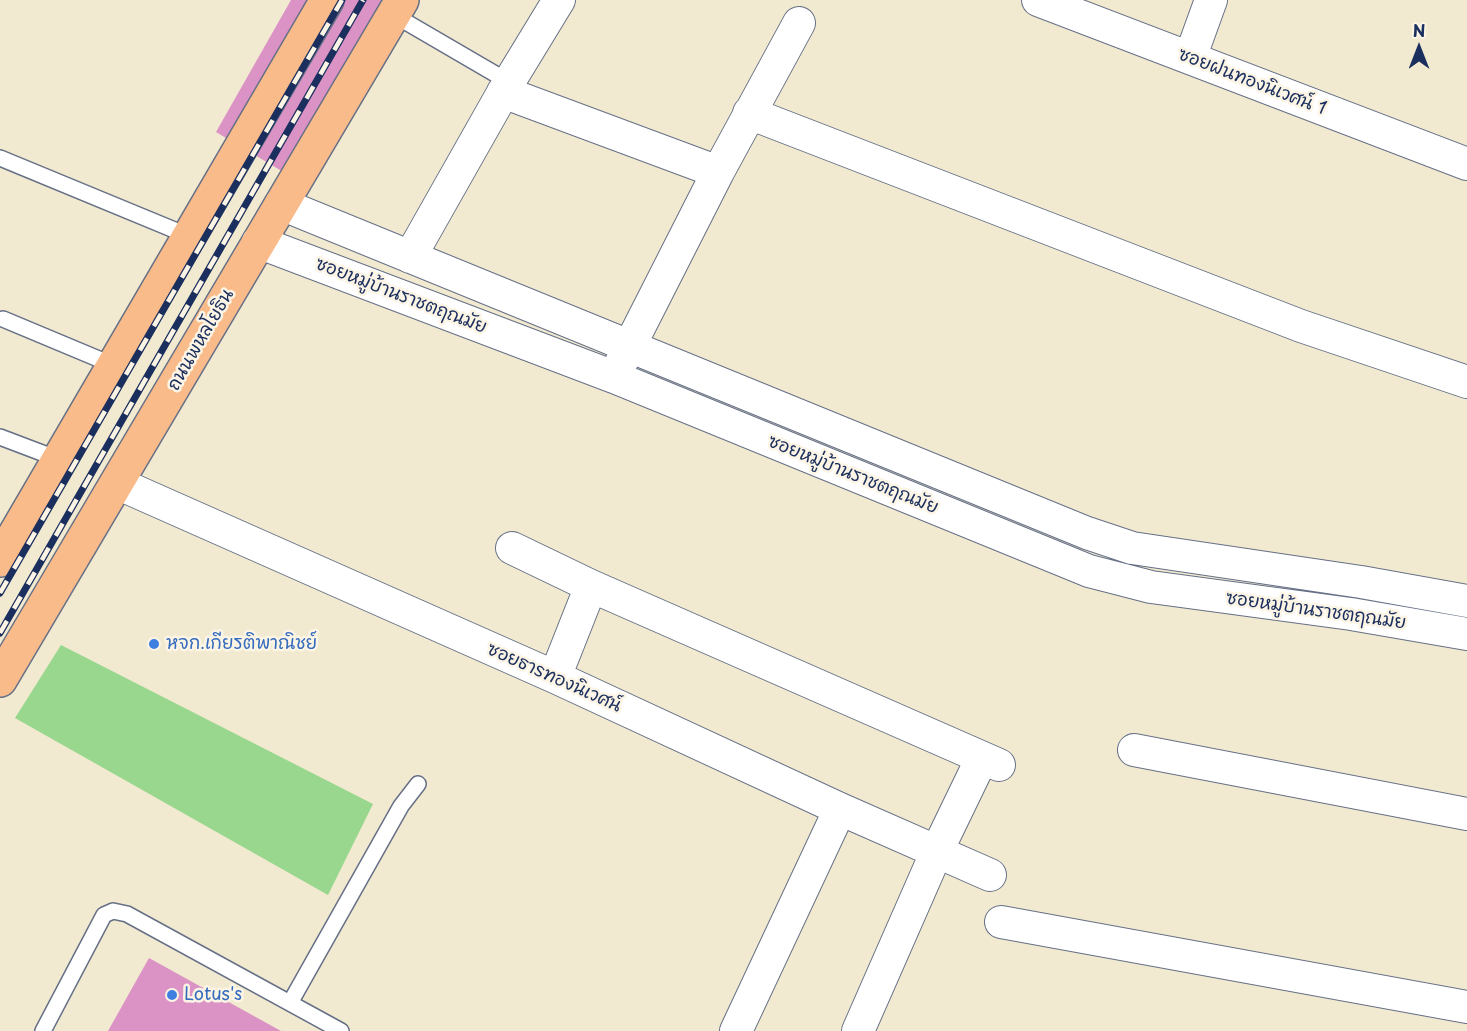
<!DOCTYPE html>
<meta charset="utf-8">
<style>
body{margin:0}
#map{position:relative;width:1467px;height:1031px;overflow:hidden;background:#f1ead0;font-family:"Playpen Sans",sans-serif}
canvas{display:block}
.north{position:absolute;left:1389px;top:18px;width:60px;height:60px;-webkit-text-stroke:4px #fcf5e5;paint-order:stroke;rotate:0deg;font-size:16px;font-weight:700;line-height:24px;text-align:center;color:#1b2f5e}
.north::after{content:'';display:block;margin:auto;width:21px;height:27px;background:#1b2f5e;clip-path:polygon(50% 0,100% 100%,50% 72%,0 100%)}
</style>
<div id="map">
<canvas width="1467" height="1031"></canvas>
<div class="north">N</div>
</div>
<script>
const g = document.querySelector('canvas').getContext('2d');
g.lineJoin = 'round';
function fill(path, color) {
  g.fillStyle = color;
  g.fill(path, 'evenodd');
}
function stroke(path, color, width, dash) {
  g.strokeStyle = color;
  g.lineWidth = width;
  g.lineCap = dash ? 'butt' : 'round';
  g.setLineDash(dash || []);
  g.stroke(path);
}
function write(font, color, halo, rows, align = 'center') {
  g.font = font + ' "Playpen Sans","Playpen Sans Thai",sans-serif';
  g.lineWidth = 5;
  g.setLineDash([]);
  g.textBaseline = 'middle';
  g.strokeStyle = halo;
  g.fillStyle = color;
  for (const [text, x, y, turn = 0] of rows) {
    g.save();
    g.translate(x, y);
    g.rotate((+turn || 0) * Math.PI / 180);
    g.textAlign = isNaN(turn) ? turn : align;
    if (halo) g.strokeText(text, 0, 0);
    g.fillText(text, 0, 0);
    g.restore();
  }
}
const green = new Path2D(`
 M61,645L373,804L328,895L15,718Z`);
const building = new Path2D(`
 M291,0H414L307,186L216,132Z
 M149,958L281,1031H108Z`);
const service = new Path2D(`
 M394,15L509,82
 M0,158L189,236
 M3,319L113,365
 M0,437L58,459
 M290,1003L401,806L418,784
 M43,1031L104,915L113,911L127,914L341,1031`);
const minor = new Path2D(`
 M1038,0L1467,164
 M1190,58L1211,0
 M503,92L718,172
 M749,113L1301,326L1467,382
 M281,204L1087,533L1132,548L1361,582L1467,601
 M258,242L614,377L1089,571L1151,587L1351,614L1467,634
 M410,257L509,82L559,0
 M621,363L718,172L799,23
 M117,483L555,677L840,809L990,875
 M512,548L591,586L999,765
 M555,677L591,586
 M1134,750L1467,814
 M1001,922L1467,1007
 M736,1031L840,809
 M858,1031L937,851L982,758`);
const primary = new Path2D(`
 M0,560L327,0
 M0,680L402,0`);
const rail = new Path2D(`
 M0,593L342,0
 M0,633L363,0`);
const markers = [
 [154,644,6,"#3f7fe0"],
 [172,995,6,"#3f7fe0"]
];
const streetNames = [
 ["ซอยฝนทองนิเวศน์ 1",1252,82,21],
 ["ซอยหมู่บ้านราชตฤณมัย",401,296,21],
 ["ถนนพหลโยธิน",201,340,-60],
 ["ซอยหมู่บ้านราชตฤณมัย",853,475,22],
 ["ซอยหมู่บ้านราชตฤณมัย",1316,611,8],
 ["ซอยธารทองนิเวศน์",554,678,24]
];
const shopNames = [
 ["หจก.เกียรติพาณิชย์",166,644],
 ["Lotus's",184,995]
];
fill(green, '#98d78d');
fill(building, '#db92c4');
stroke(service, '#667086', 18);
stroke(minor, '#667086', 34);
stroke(primary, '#667086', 36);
stroke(service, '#fff', 15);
stroke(minor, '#fff', 32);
stroke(primary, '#fabb8b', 33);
stroke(rail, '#1b2f5e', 7);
stroke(rail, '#fcf5e5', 4.5, [14]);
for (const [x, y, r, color] of markers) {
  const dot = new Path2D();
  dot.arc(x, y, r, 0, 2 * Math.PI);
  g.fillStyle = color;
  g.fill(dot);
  stroke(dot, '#fcf5e5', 2);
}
write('18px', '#1b2f5e', '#fcf5e5', streetNames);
write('18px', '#366cbe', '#fcf5e5', shopNames, 'left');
</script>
